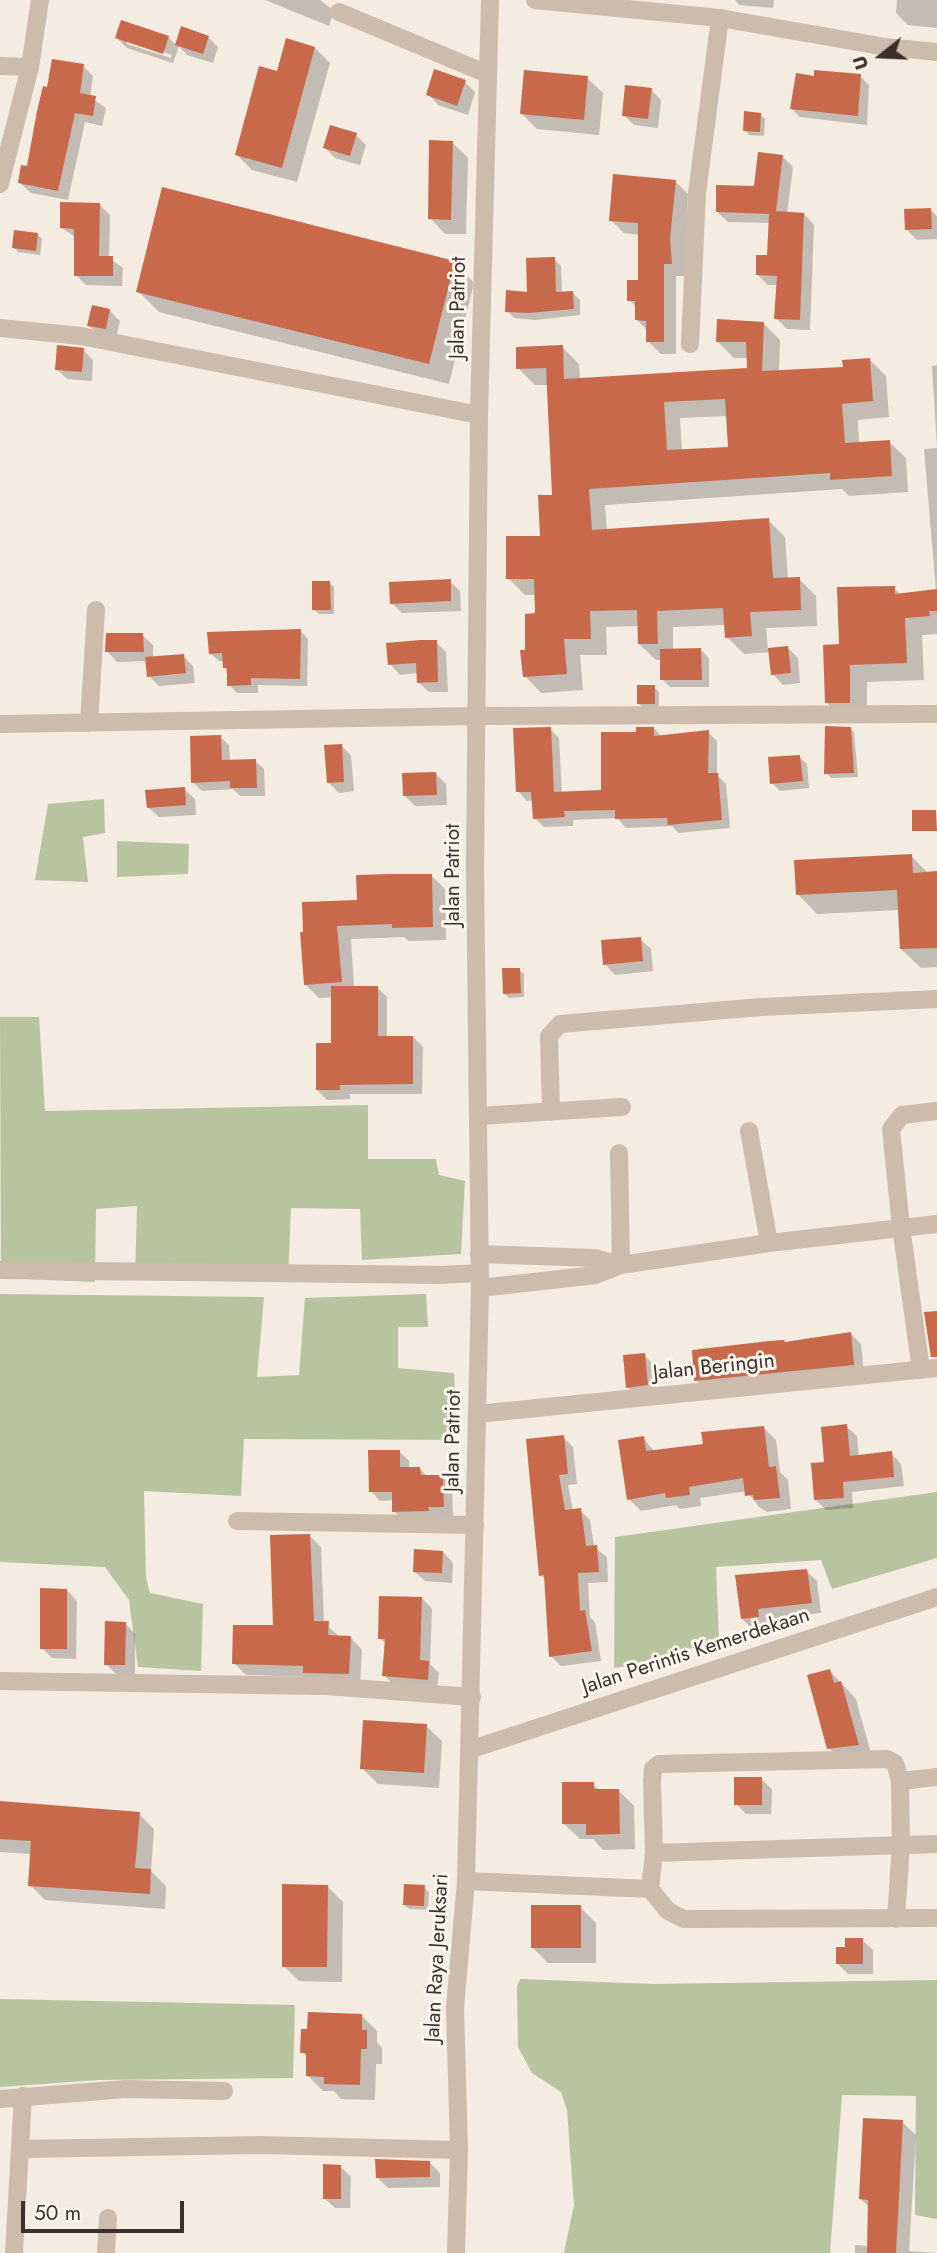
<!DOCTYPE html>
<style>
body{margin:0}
#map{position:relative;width:937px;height:2253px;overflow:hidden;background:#f4ebe1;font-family:Jost,sans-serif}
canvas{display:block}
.north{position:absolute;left:846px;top:21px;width:70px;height:70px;-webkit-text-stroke:5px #fbf5ee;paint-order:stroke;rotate:252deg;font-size:19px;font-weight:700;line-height:28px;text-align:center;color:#3b302b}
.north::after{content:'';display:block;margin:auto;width:24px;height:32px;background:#3b302b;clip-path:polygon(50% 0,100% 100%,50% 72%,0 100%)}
.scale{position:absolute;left:21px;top:2201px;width:163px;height:32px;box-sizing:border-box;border:4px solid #3b302b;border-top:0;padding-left:9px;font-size:21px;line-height:24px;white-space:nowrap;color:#3b302b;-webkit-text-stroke:5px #fbf5ee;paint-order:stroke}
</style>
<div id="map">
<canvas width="937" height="2253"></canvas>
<div class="north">U</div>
<div class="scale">50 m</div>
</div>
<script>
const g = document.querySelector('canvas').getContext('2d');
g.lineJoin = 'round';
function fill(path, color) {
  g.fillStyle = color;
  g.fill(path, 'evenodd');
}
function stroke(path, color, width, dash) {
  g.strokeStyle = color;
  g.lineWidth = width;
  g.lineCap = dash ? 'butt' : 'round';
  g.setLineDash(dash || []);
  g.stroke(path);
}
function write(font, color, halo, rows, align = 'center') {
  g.font = font + ' Jost,sans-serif';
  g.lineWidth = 6;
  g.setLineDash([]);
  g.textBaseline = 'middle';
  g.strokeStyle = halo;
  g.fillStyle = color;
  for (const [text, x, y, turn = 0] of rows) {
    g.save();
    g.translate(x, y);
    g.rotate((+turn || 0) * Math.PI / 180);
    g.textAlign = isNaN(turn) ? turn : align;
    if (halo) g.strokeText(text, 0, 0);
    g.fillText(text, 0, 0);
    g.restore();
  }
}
const green = new Path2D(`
 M104,799L105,833L83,837L88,882L35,880L48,804Z
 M117,841L189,844L188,874L117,877Z
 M0,1017H39L45,1111L368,1105V1159H436L439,1175L465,1181L461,1254L362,1260L360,1209L291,1208L288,1279H135L137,1206L96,1209L95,1282L1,1278Z
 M0,1294L264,1297L257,1377L299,1375L305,1298L426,1294L428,1327H398V1368L454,1373L456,1440L244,1439L241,1496L144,1491L146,1578L150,1593L203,1604L201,1671L138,1667L129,1600L105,1567L0,1562Z
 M937,1492V1558L832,1589L821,1560L716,1567L719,1640L639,1664L614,1668L615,1537Z
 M520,1979L654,1984L937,1980V2219L915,2215L916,2096L842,2095L830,2253H564L574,2205L567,2110L561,2092L532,2073L518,2047L517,1987Z
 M0,1999L295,2005L293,2078L99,2080L0,2087Z`);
const shadow = new Path2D(`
 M265,0H320L334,11L329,26Z
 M735,0H774L773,8L740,5Z
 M897,0H937V28L908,25L896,13Z
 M168,37L176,45L208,37L218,47L213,63L187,55L179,46L173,63L127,48L117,38ZM127,40L172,55L171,58L127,44Z
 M315,48L330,63L297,182L252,170L237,155L278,73Z
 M83,66L93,76L90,97L106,108L102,126L85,122L68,200L31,193L20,183L29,168L49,89Z
 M860,76L869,85L867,125L800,117L791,108L816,78Z
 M587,78L603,93L599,135L537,129L522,114Z
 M465,82L475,92L468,115L438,105L428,94Z
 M651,90L661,100L658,128L634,125L624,115Z
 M760,114L765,119L764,136L749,135L745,130Z
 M356,135L366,145L360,165L335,158L325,148Z
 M452,142L468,158L466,234H445L430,218Z
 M782,156L793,167L787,213L804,214L814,225L810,330L787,329L776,318L778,285H768L758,275L768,257L770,223L728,222L717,212L756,188Z
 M675,181L688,194L685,276H676V354H661L648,341V331L637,320V308L629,300L640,282V235L624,233L611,220Z
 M100,205L110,215L109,258L123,268L122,286L86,285L76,275V238L62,228Z
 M931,210L937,216V239L917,240L906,229Z
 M37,234L42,239L40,255L18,252L14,247Z
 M554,259L561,266L562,294L573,293L580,300V315L536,320L514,318L507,311L529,293Z
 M454,262L474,283L449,384L159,312L138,291Z
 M110,311L120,321L116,339L99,335L89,325Z
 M763,323L780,340L779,372L845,368L869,359L886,376L889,417L858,420L859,443L889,442L906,458L908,492L849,496L842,489L605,505L607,531L768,520L785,537L788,579H799L816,596L817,626L766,628L768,650L787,647L798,658L800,683L783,685L773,674L771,652L744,654L727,637L726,625L673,627V650H701L709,658V687H670L662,679V660H656L639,644V626L606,627L607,655H580L583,690L541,693L525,676L537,615L536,595H525L508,578L542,538L554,497L549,385H535L518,368L562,347L579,364L580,380L749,370L748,358H734L717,341ZM728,416L730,448L682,451L680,418Z
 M83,350L93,360L92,381L67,379L57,369Z
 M937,365V634L922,635L924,680L867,682V720H844L826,702L840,645L894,588L901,595L936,591L924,449L937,448L932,366Z
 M450,581L460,591L461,611L402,613L392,603Z
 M329,583L334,587V614H319L314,610Z
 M300,630L308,639L307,686L258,685V693H237L229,685L224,661H219L210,653Z
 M142,635L153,645V658L183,656L193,666L195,683L159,686L149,676L148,661L117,662L107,651Z
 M436,642L446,652L448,692H429L418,682V673L400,675L390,664Z
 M654,687L659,692V708H643L638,703Z
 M654,728L662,737L708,732L717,741V775L726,784L730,828L678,833L672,826L626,828L617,818L573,820V826L544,827L535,818L534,800L527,801L518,791L550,729L559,738L562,794L603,791L638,734Z
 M849,728L854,732L858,777L831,778L826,773Z
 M220,737L229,745L230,761H255L264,769L265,796H240L233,789L202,791L193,782Z
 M341,745L351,756L354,791L339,793L328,782Z
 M799,757L807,764L809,788L780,791L772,783Z
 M436,774L446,784L447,805L415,806L405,796Z
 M184,789L195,799L196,815L159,817L148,807Z
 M911,856L929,874L937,876V967L921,968L901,949L899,910L817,914L798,894Z
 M431,875L445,889L446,940L408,941L404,937L351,939L354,987H377L387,997V1038L413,1037L423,1047L422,1094H350V1099L327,1100L317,1090L333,1045V997L319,998L305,984L302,934L359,901Z
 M640,939L651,949L653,971L615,975L605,964Z
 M519,970L524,974V997L509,998L504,993Z
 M851,1334L861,1344L864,1375L706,1390L696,1380L786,1344Z
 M644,1355L654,1365L657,1395L638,1397L628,1387Z
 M846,1426L857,1436L859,1457L891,1453L901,1464L904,1486L852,1492L853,1508L826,1510L816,1500L826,1463Z
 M764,1428L776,1440L780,1472L788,1480L791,1509L767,1512L759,1507L747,1491L700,1498L701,1506L680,1509L676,1505L641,1511L629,1499L643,1438L655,1452L705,1445Z
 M563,1437L573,1447L577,1484L568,1485L573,1511L580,1510L590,1520L594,1547L607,1557L608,1582L588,1583L590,1617L595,1622L601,1661L561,1666L551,1656L546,1580L541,1575Z
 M399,1451L409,1461V1469H420L428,1477H443L452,1486L453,1516L403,1520L394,1511V1500L380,1501L371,1491Z
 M309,1535L321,1547L324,1623L340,1637L351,1638L362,1650L360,1685L309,1677L246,1675L234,1663L275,1627Z
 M443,1552L453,1563L452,1583L425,1581L414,1571Z
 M806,1571L817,1581L821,1613L767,1619L768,1627L753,1629L742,1619Z
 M67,1590L77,1601L76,1659L52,1658L42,1648Z
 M422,1598L432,1609L430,1664L439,1673L437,1689L395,1686L384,1675L387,1645L380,1638Z
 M125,1623L135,1634V1675L116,1674L106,1664Z
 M830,1671L856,1699L873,1761L845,1764L829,1748Z
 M426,1726L442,1741L439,1788L378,1784L362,1768Z
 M761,1779L772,1789L771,1814H746L736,1804Z
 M593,1784L600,1791H619L634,1806L635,1849L603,1850L593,1839H580L564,1824Z
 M0,1802L139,1814L154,1829L151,1871L166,1886L165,1909L45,1900L30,1885L32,1854L0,1852Z
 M327,1886L343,1902L342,1982L299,1981L284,1966Z
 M424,1887L429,1892L428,1910L409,1909L405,1905Z
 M580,1907L596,1923V1963H548L533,1948Z
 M862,1940L873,1950V1974H848L838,1964L847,1948Z
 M361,2015L377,2031V2042L382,2048V2064H376L375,2100L341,2099L334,2091H323L307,2075L308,2058L302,2052Z
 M902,2122L916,2135L909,2251L937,2253H855V2245L869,2246L870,2208L860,2198Z
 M429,2162L440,2173V2187L388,2188L378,2178Z
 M340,2166L351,2177L350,2208H335L324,2198Z`);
const building = new Path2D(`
 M121,20L169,36L163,54L115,38Z
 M181,26L209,36L203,54L175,45Z
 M286,38L315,47L282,168L235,155L259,66L277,71Z
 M52,59L84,64L80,93L96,96L93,116L75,113L58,191L18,183L21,165L27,166L37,111L43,86L47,87Z
 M434,69L466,80L457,106L426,95Z
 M524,70L588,76L584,120L520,114Z
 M814,70L861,74L858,116L790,109L796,73L814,76Z
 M625,85L652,88L648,119L622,116Z
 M744,111L761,113L760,132L743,131Z
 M330,125L357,133L350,156L323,148Z
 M429,140L453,141L451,220L428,219Z
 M758,152L783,155L776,211L804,213L800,320L774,319L777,276L756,275V255H767L769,214L716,212V185L754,186Z
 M613,174L676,180L670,239L672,264H664V342H646V321L635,320V301H627V280H638V223L609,221Z
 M162,187L455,261L429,364L136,292Z
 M60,202L100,203L99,256H113V276H74V229L60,228Z
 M931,208L932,229L905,230L904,209Z
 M14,230L38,233L36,251L12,248Z
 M555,257L556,292L573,291L574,309L528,313L505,312L506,290L527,292L526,258Z
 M92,305L110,309L106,329L87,326Z
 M717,319L764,322L762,371L843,367L842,360L870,358L873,401L842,404L845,443L890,440L892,476L830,480V473L589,489L592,530L769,518L773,578L800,577L801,610L750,612L752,636L725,638L723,608L657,611L658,644H638L637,610L590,611L591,639H564L567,674L523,677L520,650H525V614L535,613L534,579H506V536H540L538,495H552L546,368L516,369V347L563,345L564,379L747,368L746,342H716ZM725,399L728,447L667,450L664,402Z
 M57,345L84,348L82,372L55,370Z
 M451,579V601L390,604L389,582Z
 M312,581H330L331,610H312Z
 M895,586V594L937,589V611H929L930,616L905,618L907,663L850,665V703H825L823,645L839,644L837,587Z
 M301,629L300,679L251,678V685L227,686V668H223L222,653L209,654L207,632Z
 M106,633H143L144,652H105Z
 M420,640H437L438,682L417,683L416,663L388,665L386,643Z
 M788,646L791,673L771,675L768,648Z
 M701,648L702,680H660V649Z
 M184,654L186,673L147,677L145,657Z
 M637,685H655V704H637Z
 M825,726L851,727L854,773L824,774Z
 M551,727L554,792L601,790V732H636V727H654V736L709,730L708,773H718L722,820L668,825L667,818L615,819V810L564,811L565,817L533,819L531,792H516L513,728Z
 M221,735L222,760L256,759L257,788H230V781L191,783L190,736Z
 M342,744L344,782L327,783L324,745Z
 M800,755L803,781L770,784L768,757Z
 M436,772L437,795L403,796L402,773Z
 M185,787L186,805L147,808L145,790Z
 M912,810H936L937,831H912Z
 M912,854L913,873L937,871V948L900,949L897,890L796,895L794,860Z
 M392,874H432L433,927L392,928V924L337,926L342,982L304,985L300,932H303L302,902L357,900L356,875Z
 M641,937L643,961L603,965L601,940Z
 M502,968H520L521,993L503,994Z
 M331,986H378V1036H413V1084L340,1085V1090H316V1043H331Z
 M937,1311V1357H931L924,1312Z
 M851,1332L854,1365L694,1381L692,1350L769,1341L784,1340L785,1342Z
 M645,1353L648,1385L626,1388L623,1355Z
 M847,1424L850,1456L892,1451L894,1477L843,1482L844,1498L814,1500L811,1463L824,1462L821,1427Z
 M764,1426L769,1467L776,1466L780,1498L754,1500L753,1495L745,1496L743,1478L689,1487L690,1495L666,1498L665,1493L627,1500L618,1440L644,1436L646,1451L703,1444L701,1432Z
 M564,1435L568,1474L559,1475L565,1510L581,1508L586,1546L597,1545L599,1572L578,1573L580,1611L585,1610L592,1651L549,1657L544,1575L539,1576L526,1439Z
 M368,1450H400V1467H420L421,1475H443L444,1507H428L429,1511L392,1512V1492H369Z
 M310,1534L314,1621H329L328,1635L351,1636L349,1674L303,1673V1666L232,1664L233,1625H273L270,1535Z
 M414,1549L443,1551L442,1573L413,1572Z
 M807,1569L812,1603L758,1609L759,1617L741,1619L735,1575Z
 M40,1588L67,1589V1649H40Z
 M379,1596L422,1597L420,1660L429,1661L428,1680L382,1676L385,1639H378Z
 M105,1621L126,1622L125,1665H104Z
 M830,1669L834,1683L841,1681L859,1745L827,1749L807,1675Z
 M363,1720L427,1724L424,1773L360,1769Z
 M734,1777H762V1805H734Z
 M562,1782H594V1789H619L620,1834L586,1835V1824H562Z
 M0,1801L140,1812L135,1868L151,1869L150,1894L28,1886L31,1841L0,1839Z
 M282,1884L328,1885L327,1967H282Z
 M404,1884L425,1885L424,1906L403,1905Z
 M531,1905H581V1948H531Z
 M845,1938H863V1964H836V1947H845Z
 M308,2012L362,2014V2030H367V2049H361L360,2085L324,2084V2077L306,2076V2053H300L301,2029H307Z
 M863,2118L903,2120L896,2253H867L868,2200L859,2199Z
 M375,2159L430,2161V2177L376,2178Z
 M323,2164L341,2165V2199H323Z`);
const minor = new Path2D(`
 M339,12L485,73
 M0,66L30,67
 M0,184L30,67L40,0
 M0,328L81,336L479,415
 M690,344L697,193L720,18
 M89,723L96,610
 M0,724L477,716L937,714
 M551,1112L549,1036L560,1024L761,1007L937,999
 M478,1116L622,1107
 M749,1131L769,1243
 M619,1153L621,1265
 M479,1254L594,1258L621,1265
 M0,1270L441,1275L479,1273
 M480,1288L596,1275L621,1265L769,1243L937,1224
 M921,1370L901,1227L891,1129L902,1115L937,1111
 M477,1414L937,1368
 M237,1521L475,1525
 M0,1681L326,1686L472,1697
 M654,1853L937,1844
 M466,1881L650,1889L668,1911L684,1919L937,1918
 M650,1889L654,1853L652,1781L653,1769L659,1764L887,1759L895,1763L900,1781L937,1777
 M896,1919L901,1844L900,1781
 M0,2099L126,2089L224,2091
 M20,2149L261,2145L459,2150
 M14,2253L23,2096
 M106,2253L108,2218`);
const tertiary = new Path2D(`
 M535,0L720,18L886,47L937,52
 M469,1750L937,1597
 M456,2253L459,2150L455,2008L466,1881L480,1288L475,868L479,415L490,0`);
const streetNames = [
 ["Jalan Patriot",459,308,-89],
 ["Jalan Patriot",454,875,-90],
 ["Jalan Beringin",714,1368,-6],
 ["Jalan Patriot",454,1441,-89],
 ["Jalan Perintis Kemerdekaan",696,1652,-18],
 ["Jalan Raya Jeruksari",438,1958,-87]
];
fill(green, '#b8c4a0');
fill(shadow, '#0003');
fill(building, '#c8694b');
stroke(minor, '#cdbbac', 18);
stroke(tertiary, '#cdbbac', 18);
write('21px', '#3b302b', '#fbf5ee', streetNames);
</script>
